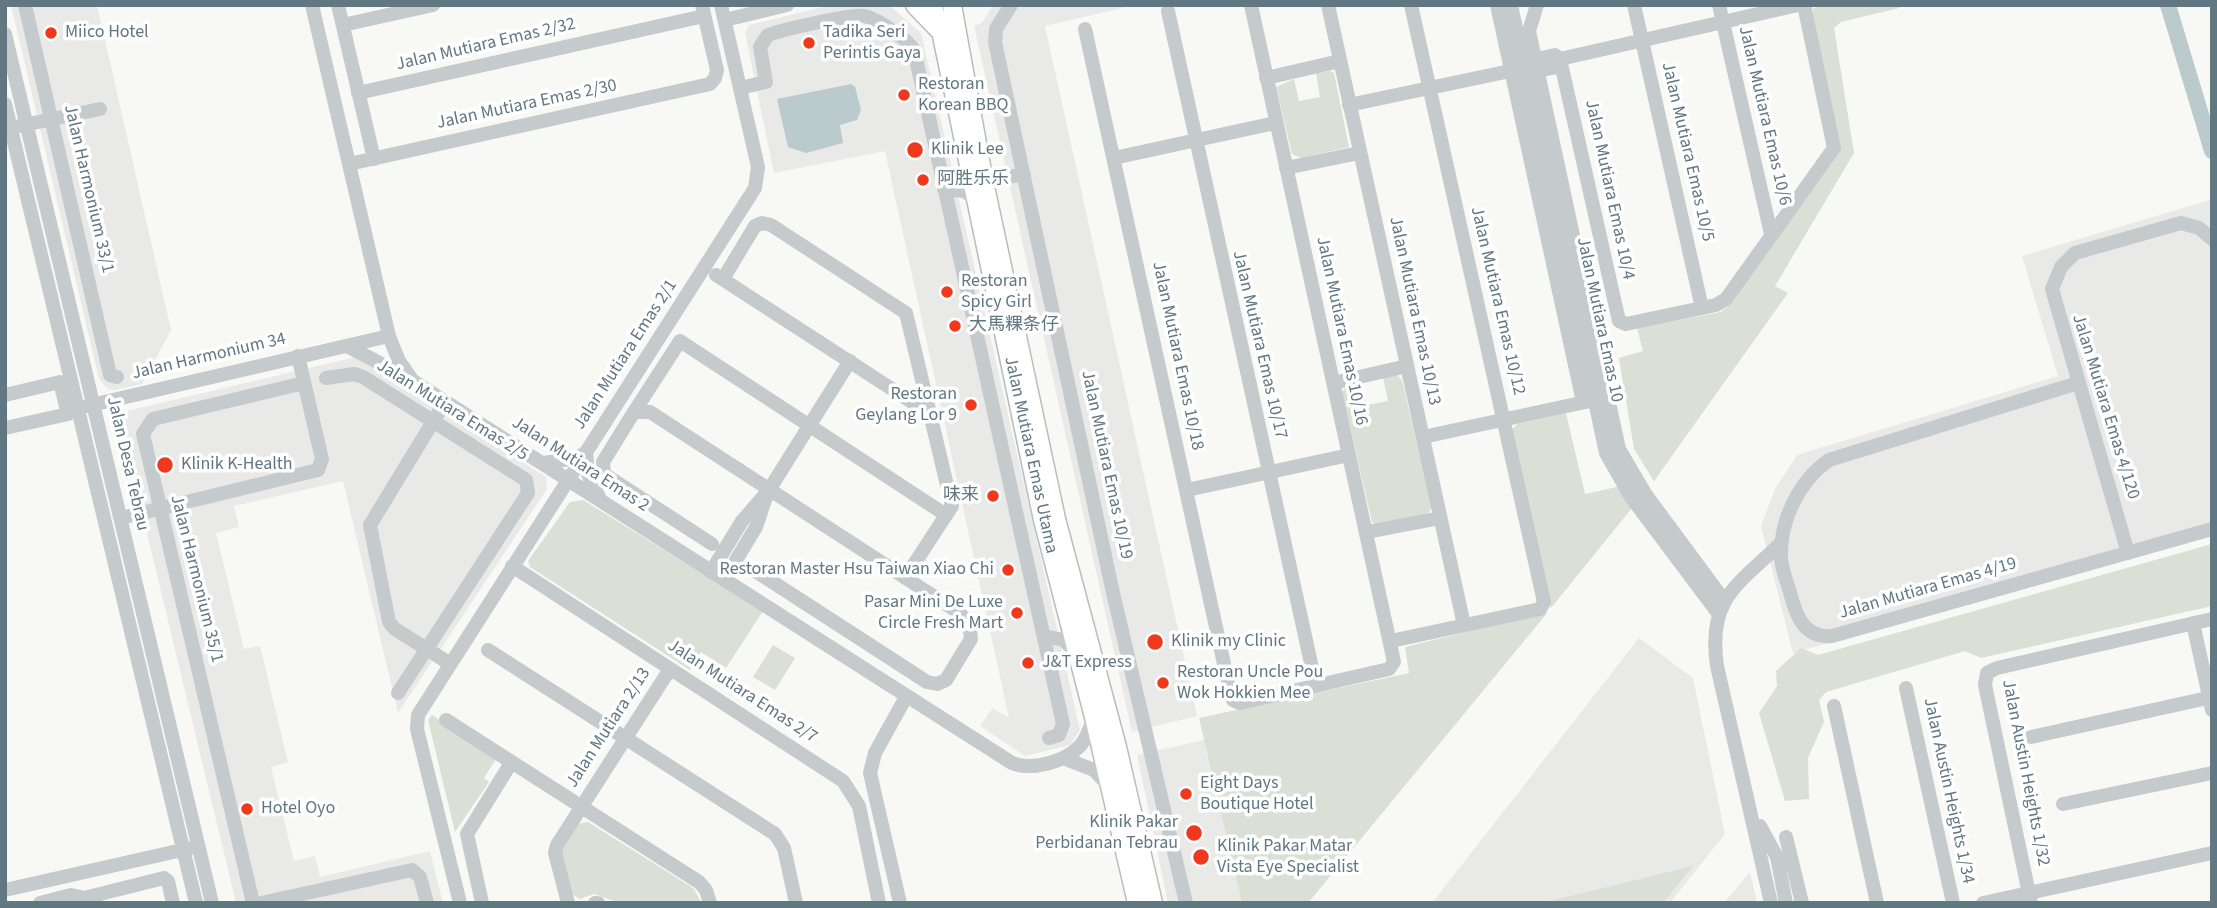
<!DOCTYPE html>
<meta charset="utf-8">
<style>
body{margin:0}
#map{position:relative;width:2217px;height:908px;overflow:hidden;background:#f8f8f5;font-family:"Source Sans 3",sans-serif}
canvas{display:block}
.frame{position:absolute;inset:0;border:7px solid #617782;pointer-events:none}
</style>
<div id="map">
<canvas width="2217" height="908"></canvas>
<div class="frame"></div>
</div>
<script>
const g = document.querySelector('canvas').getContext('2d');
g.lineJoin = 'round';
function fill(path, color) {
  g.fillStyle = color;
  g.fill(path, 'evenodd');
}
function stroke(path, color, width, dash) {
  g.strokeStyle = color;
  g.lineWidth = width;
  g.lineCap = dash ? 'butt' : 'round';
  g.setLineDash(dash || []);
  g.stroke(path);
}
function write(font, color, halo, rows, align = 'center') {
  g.font = font + ' "Source Sans 3","Noto Sans SC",sans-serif';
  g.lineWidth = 7;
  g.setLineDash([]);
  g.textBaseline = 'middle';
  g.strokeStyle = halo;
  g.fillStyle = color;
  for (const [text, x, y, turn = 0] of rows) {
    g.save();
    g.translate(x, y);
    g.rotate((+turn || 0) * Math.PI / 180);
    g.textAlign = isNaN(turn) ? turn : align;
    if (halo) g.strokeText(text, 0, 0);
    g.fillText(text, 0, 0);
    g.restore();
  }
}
const built = new Path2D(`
 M11,5H97L171,330L142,384L114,390L108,389L99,379Z
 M831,5H889L921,33L1080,730L1070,745L1025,756L980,726L993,708L1009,718L885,151L774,173L745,33L749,25Z
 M993,5H1135L1045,26L1197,716L1132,732L974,26L982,23Z
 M2210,200L2212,536L1793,653L1761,526L1775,489L1797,455L2058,376L2022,256Z
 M356,357L546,477L547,489L398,713L343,481L234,506L239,527L216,533L244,649L260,646L288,762L271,767L294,861L315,856L320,877L430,851L443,903H236L118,413Z
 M1639,638L1693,678L1725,834L1670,903H1432Z
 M1204,740L1242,903H1168L1137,755Z
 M1750,872L1757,903H1724Z`);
const green = new Path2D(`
 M1820,5H1900L1899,8L1841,22L1834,28L1854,153L1775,286L1788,293L1654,481L1634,449L1619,358L1643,351L1637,328L1721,312L1727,307L1839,153L1813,14V9Z
 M1330,71L1334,73L1349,147L1301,158L1292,154L1276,87L1294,79L1299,101L1320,97L1316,73Z
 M1397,375L1402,380L1432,507L1428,514L1375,524L1372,522L1342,392L1347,386L1361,382L1367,405L1388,401L1383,377Z
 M1566,413L1585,494L1621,486L1632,508L1551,608L1512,430L1517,424Z
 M583,500L763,611L726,668L701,652L690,670L530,567L528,561L570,502Z
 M2212,544V606L1981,658L1965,651L1826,692L1819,700L1824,722L1808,758L1809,799L1785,801L1759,713L1777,686L1776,671L1801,648L1818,655Z
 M1548,612L1308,903H1242L1199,718L1409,673L1405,647Z
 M773,645L795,658L775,690L753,677Z
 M432,715L496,759L484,778L489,782L455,832L428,720Z
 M588,822L693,888L702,903H620L594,894L580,899L570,893L561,851L576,824Z
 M1693,866L1663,903H1542Z`);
const water = new Path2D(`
 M851,84L855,87L861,110L857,120L840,125L843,143L806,153L788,147L777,99Z`);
const river = new Path2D(`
 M2168,5L2212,151`);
const minor = new Path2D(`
 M25,5L110,375L117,377
 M312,5L389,336L399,361L413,381L1012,763C1031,771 1064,762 1079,747C1087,739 1090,727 1094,717
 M338,5L374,159
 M1011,5L996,29L995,42L1113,593L1186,903
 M1328,5L1464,625
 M1497,5L1583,402
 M1511,5L1606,453L1631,497L1718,613
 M1537,5L1529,31L1619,449L1646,495L1723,599
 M1634,5L1702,308
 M1719,5L1771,234
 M1168,11L1316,686
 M725,20L787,5
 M343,25L433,5
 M1085,29L1228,682L1233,700L1240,703L1389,669L1394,662L1251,5
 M5,34L212,903
 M1560,59L1619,321L1626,324L1716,305L1726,299L1834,148L1804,5
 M1528,61L1555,55L1560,59L1798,5
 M1266,78L1340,61
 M740,88L766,82L760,47L768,35C782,30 853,13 865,16C879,20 906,38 914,50L1063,724L1059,735L1049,738
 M358,93L704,16
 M5,104L196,903
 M1349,105L1510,71L1517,75L1557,67L1560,59
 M19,126L100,109
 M1114,158L1275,123
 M349,164L710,84L715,78L717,70L702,5
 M1286,168L1359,153
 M984,182L1024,174
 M944,189L964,191L976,199
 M716,275L932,415
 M723,279L755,226L762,223L771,225L906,313L952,506L905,578
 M349,347L406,377
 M326,378L354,374L363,377L526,480L528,493L398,693
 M1333,383L1407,366
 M2078,383L1829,460C1799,481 1779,521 1781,559C1782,571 1788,584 1791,596C1797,618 1805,638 1832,636L2212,529
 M5,395L60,382L68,414L5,428
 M445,402L370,525L389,622L395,629L449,663
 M87,406L389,336
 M634,412L680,341L946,515
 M1423,437L1590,401
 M586,452L588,474L599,497
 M544,463L576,458L585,453
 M1187,490L1349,455
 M121,518L318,470L322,459L298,356
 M1367,532L1440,518
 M712,544L604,474L603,462L634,412H650L958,612L969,623L971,639L946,680L937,684L927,682L754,570
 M2128,553L2052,289L2061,267L2075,253L2181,223L2199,228L2212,239
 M512,566L843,781L859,806L879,903
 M711,572L742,521L769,490L850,361
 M724,580L756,527L766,497
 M2193,623L2212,710
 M1044,636L1064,640L1077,655
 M1391,641L1540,609L1544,602L1411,5
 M488,650L775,834L784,848L796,903
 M1906,688L1953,903
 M1834,706L1877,903
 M446,720L699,882L706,890L710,903
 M2031,737L2212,697
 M1063,758L1094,770L1109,786
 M2063,804L2212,773
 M1760,826L1777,857L1786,903
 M1786,837L1802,903
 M5,890L191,848
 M40,903L71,895L84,898L164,878L168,881L173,903
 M253,903L143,434L153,419L304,383
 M261,903L412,870L420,877L427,903
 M460,903L417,729L418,715L755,188L758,167L721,5
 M482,903L467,834L511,763
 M568,903L555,853L557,845L670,669
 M595,903H598
 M900,903L870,773L875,753L906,697
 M1771,903L1717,666C1707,598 1738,585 1782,542
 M1983,903L2212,853
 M2031,903L1985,685L1987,673L1997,668L2212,619`);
const major = new Path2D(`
 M915,5L938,29
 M932,5L941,31L1043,520L1094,717L1137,903
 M952,5L984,182L1056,519L1117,747L1153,903`);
const markers = [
 [51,33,7,"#f0381d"],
 [809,43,7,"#f0381d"],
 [904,95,7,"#f0381d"],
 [915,150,9,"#f0381d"],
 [923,180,7,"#f0381d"],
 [947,292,7,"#f0381d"],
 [955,326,7,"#f0381d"],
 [971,405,7,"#f0381d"],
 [165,465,9,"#f0381d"],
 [993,496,7,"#f0381d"],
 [1008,570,7,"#f0381d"],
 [1017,613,7,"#f0381d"],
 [1155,642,9,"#f0381d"],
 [1028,663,7,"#f0381d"],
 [1163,683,7,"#f0381d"],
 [1186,794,7,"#f0381d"],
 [247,809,7,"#f0381d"],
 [1194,833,9,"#f0381d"],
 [1201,857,9,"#f0381d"]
];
const poiNames = [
 ["Miico Hotel",65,33],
 ["Tadika Seri",823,33],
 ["Perintis Gaya",823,54],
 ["Restoran",918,85],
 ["Korean BBQ",918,106],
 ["Klinik Lee",931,150],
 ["阿胜乐乐",937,180],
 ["Restoran",961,282],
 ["Spicy Girl",961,303],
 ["大馬粿条仔",969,326],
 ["Restoran",957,395,"right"],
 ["Geylang Lor 9",957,416,"right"],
 ["Klinik K-Health",181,465],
 ["味来",979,496,"right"],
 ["Restoran Master Hsu Taiwan Xiao Chi",994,570,"right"],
 ["Pasar Mini De Luxe",1003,603,"right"],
 ["Circle Fresh Mart",1003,624,"right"],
 ["Klinik my Clinic",1171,642],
 ["J&T Express",1042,663],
 ["Restoran Uncle Pou",1177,673],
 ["Wok Hokkien Mee",1177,694],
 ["Eight Days",1200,784],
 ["Boutique Hotel",1200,805],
 ["Hotel Oyo",261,809],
 ["Klinik Pakar",1178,823,"right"],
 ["Perbidanan Tebrau",1178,844,"right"],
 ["Klinik Pakar Matar",1217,847],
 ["Vista Eye Specialist",1217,868]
];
const streetNames = [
 ["Jalan Mutiara Emas 2/32",486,45,-13],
 ["Jalan Mutiara Emas 2/30",527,105,-12],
 ["Jalan Mutiara Emas 10/6",1764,116,77],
 ["Jalan Mutiara Emas 10/5",1687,152,77],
 ["Jalan Harmonium 33/1",88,189,77],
 ["Jalan Mutiara Emas 10/4",1609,190,78],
 ["Jalan Mutiara Emas 10/12",1497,301,77],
 ["Jalan Mutiara Emas 10/13",1414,311,78],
 ["Jalan Mutiara Emas 10",1599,320,78],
 ["Jalan Mutiara Emas 10/16",1341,331,78],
 ["Jalan Mutiara Emas 10/17",1259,345,77],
 ["Jalan Mutiara Emas 2/1",626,355,-57],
 ["Jalan Mutiara Emas 10/18",1177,356,78],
 ["Jalan Harmonium 34",209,357,-13],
 ["Jalan Mutiara Emas 4/120",2105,407,73],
 ["Jalan Mutiara Emas 2/5",452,411,32],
 ["Jalan Mutiara Emas Utama",1030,455,78],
 ["Jalan Desa Tebrau",127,464,77],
 ["Jalan Mutiara Emas 2",580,465,33],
 ["Jalan Mutiara Emas 10/19",1106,465,78],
 ["Jalan Harmonium 35/1",196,579,76],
 ["Jalan Mutiara Emas 4/19",1928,589,-16],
 ["Jalan Mutiara Emas 2/7",742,692,33],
 ["Jalan Mutiara 2/13",609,728,-57],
 ["Jalan Austin Heights 1/32",2025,773,79],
 ["Jalan Austin Heights 1/34",1948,791,78]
];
fill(built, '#e9e9e8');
fill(green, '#dae0d5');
fill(water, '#bbcacc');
stroke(river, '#bbcacc', 16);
stroke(major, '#b8bdc0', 21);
stroke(minor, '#c5cacd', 14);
stroke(major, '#fff', 18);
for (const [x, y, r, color] of markers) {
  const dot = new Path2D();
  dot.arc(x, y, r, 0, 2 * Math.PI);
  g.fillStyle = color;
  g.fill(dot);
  stroke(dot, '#fff', 2.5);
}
write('18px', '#617782', '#fff', poiNames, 'left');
write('18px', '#617782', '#fff', streetNames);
</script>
